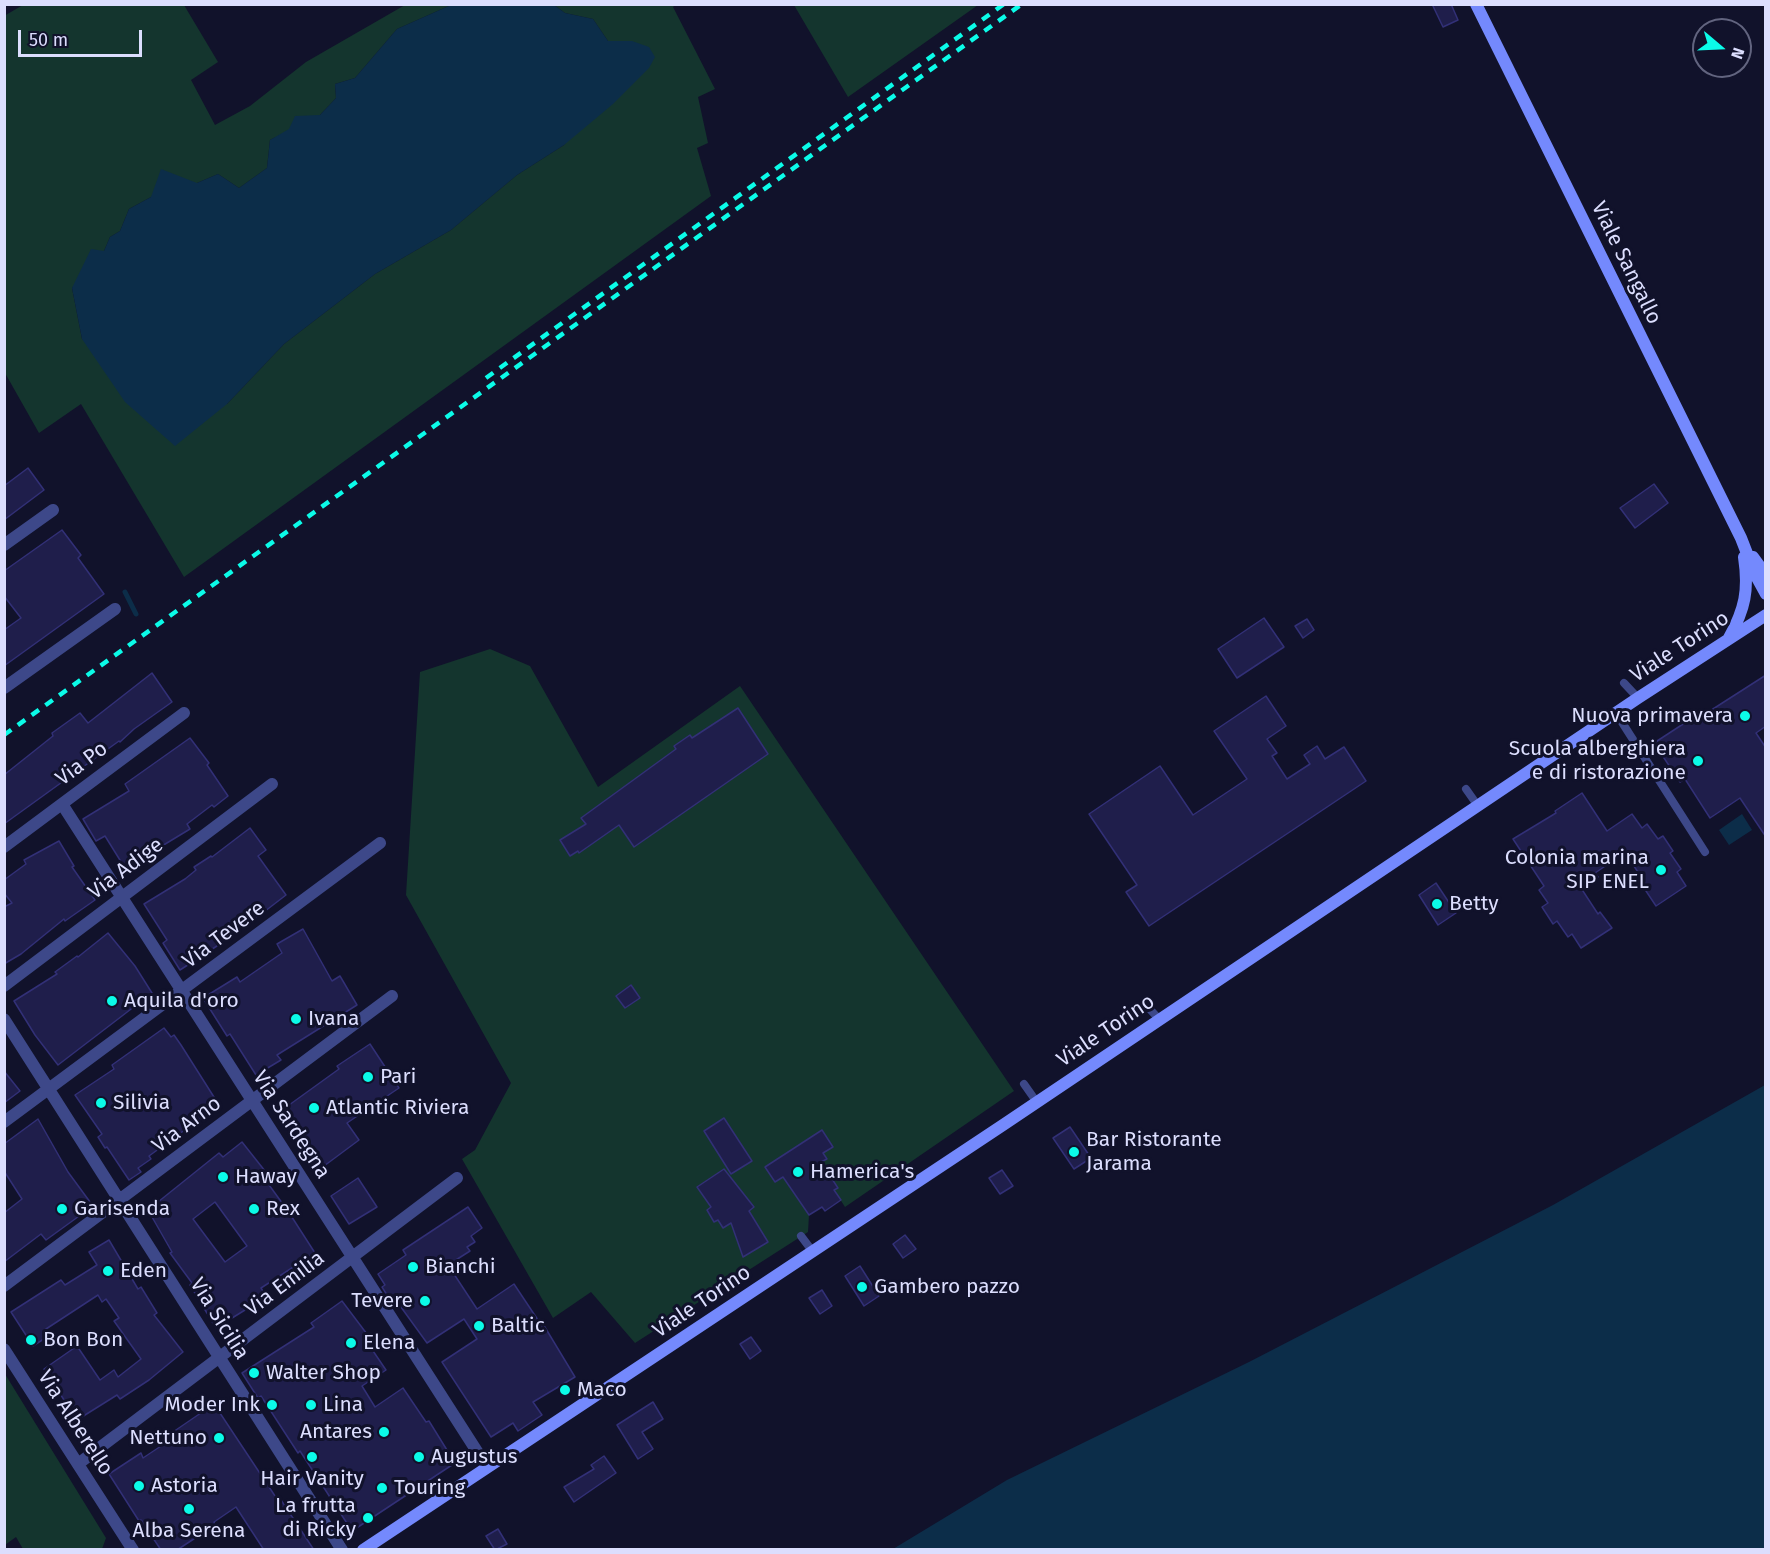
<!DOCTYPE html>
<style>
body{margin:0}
#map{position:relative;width:1770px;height:1554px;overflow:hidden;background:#11122b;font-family:"Fira Sans",sans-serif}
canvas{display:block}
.frame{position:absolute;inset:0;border:6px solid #dcdefe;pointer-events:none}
.north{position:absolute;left:1692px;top:18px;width:60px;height:60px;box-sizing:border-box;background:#11122b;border:2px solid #62647f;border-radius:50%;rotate:109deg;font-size:16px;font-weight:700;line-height:24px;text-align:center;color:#dcdefe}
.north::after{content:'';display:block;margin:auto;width:21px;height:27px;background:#0bfbe8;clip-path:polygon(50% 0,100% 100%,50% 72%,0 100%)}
.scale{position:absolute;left:18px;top:30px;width:124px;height:27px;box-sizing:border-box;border:3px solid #dcdefe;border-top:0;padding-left:8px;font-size:18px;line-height:21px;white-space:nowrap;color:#dcdefe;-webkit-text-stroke:4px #11122b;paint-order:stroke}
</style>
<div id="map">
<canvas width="1770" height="1554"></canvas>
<div class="frame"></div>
<div class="north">N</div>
<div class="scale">50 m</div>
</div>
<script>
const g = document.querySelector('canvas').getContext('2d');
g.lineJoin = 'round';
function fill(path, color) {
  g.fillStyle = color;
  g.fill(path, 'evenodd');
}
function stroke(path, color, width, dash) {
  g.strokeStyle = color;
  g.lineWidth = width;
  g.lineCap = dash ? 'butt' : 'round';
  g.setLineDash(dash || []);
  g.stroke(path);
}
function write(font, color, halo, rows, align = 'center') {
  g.font = font + ' "Fira Sans",sans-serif';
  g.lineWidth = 6;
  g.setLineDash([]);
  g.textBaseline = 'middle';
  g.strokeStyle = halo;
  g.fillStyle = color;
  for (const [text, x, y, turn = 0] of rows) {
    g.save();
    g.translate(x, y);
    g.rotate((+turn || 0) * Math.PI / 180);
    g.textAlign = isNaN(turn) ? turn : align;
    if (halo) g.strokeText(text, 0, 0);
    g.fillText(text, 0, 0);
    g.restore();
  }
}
const green = new Path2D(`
 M23,5H184L218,62L191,80L215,125L250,106L306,62L405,5H451L397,29L355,78L335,84L336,98L320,115L270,140L267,168L239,188L218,174L197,183L151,197L129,209L120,231L110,237L104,251L72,288L82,339L227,404L284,344L375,274L451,230L517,175L564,145L631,41H608L593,19L565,13L554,5H675L673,7L715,89L698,97L708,143L697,148L711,196L184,577L81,404L39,433L5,373L4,16Z
 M794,5H978L848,97Z
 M490,649L530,666L598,787L740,686L1014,1091L845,1207L834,1190L838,1187L821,1162L827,1159L823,1153L832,1147L766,1168L775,1182L783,1177L809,1215L808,1232L635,1343L591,1292L553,1318L462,1159L475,1150L511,1083L406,895L420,672Z
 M5,1374L106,1538L102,1549H23L16,1537L5,1545Z`);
const water = new Path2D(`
 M451,5H554L565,13L593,19L608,41H632L649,47L655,57L649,68L613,104L564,145L517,175L451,230L375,274L284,344L227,404L175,446L125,402L82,339L72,288L91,249L104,251L110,237L120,231L129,209L151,197L161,169L197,183L218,174L239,188L267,168L270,140L289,129L295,116L320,115L336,98L335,84L355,78L397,29Z
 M1742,814L1752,830L1729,845L1719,830Z
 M1765,1085V1549H893L1007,1480L1249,1362L1553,1205Z`);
const stream = new Path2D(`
 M125,592L136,614`);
const building = new Path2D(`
 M1432,4H1451L1458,20L1443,27Z
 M28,468L44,490L4,520V486Z
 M1654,484L1668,503L1635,528L1620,508Z
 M62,530L81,555L78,558L104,594L4,666V630L21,618L4,596V571Z
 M1264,618L1284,647L1237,678L1218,649Z
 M1307,619L1314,630L1303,638L1295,626Z
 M152,673L172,702L134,729L120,742L119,741L4,824V775L53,736L52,733L80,713L88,723Z
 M1766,675V726L1756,733L1766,748V837L1740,798L1710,818L1685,779L1680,782L1654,743L1700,713L1702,716Z
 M1266,696L1286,726L1267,739L1277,753L1272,756L1287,779L1310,764L1304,755L1317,746L1325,759L1344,747L1366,781L1149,926L1126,892L1137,885L1089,814L1160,766L1193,815L1247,779L1214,731Z
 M738,708L768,754L634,847L619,825L579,853L578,851L570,856L560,840L586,824L581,818L676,749L674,746L690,735L692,738Z
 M190,738L209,763L207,765L228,796L214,807L212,805L187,824L190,829L157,849L160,853L128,873L105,836L96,841L83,819L129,791L125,784Z
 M1582,793L1607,831L1632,814L1642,828L1647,824L1658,839L1663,836L1673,851L1670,853L1681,869L1677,872L1686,886L1656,906L1646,891L1649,889L1630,860L1628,861L1623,854L1595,873L1598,877L1581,888L1598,914L1600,912L1612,928L1581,948L1572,934L1568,937L1557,921L1553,924L1542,907L1548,903L1539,890L1544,886L1513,839L1556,813L1555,811Z
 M250,828L266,850L258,856L286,895L260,915L218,941L220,944L180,970L163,943L167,940L144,904L185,879L196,870L194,867L211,856L212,857Z
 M59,841L74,866L72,867L95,900L65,921L64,919L21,954L4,964V907L12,903L4,893V880L26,864L24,860Z
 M1436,883L1456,913L1438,925L1419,895Z
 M303,929L332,981L340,976L357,1005L277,1055L281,1060L256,1075L230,1034L227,1036L203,998L237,977L240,982L282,953L277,944Z
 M108,933L135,966L152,993L58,1065L35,1035L14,1001L57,974L55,972L77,956L78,957Z
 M631,985L640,998L625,1008L616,996Z
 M164,1028L171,1037L174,1035L181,1045L219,1105L149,1156L151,1159L138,1168L141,1172L129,1180L107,1147L105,1148L98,1137L102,1134L75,1095L114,1069L112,1065Z
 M370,1044L399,1088L347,1123L359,1140L320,1169L278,1113L339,1069L337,1066Z
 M4,1071L20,1091L4,1103Z
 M724,1118L752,1161L731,1174L704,1131Z
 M38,1119L68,1172L93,1206L46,1240L41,1234L4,1262V1213L22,1199L4,1171V1144Z
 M1070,1127L1091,1158L1074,1169L1053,1138Z
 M822,1130L833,1147L823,1153L827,1159L821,1162L838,1188L834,1190L841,1200L825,1211L822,1207L809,1215L783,1177L775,1182L765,1167Z
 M242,1142L265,1171L261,1174L288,1211L315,1253L261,1288L265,1294L243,1308L245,1310L216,1328L190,1285L192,1283L170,1253L172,1252L148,1210L219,1153L223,1157ZM215,1202L247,1246L225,1262L193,1219Z
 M724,1169L754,1207L749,1211L768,1242L743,1257L731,1223L723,1228L718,1220L714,1222L707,1210L711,1207L697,1187Z
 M1002,1170L1013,1186L1000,1194L989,1178Z
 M358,1178L377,1207L349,1224L331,1196Z
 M468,1207L482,1228L471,1236L475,1242L467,1247L470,1251L448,1265L477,1309L514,1284L538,1320L540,1319L575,1377L533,1402L542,1415L518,1431L513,1423L491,1437L442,1362L477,1339L464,1319L427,1343L398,1303L394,1306L382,1287L385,1285L378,1274L406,1255L403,1250Z
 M905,1235L916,1249L903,1258L893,1244Z
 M109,1240L138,1289L141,1287L157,1313L154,1315L183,1352L149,1380L120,1399L117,1395L77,1420L44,1369L77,1346L100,1380L114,1370L118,1377L141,1359L114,1321L119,1318L106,1299L102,1302L98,1295L46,1329L50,1335L33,1346L11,1312L61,1280L65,1285L97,1265L89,1252Z
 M860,1266L879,1296L864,1306L845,1276Z
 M822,1290L832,1306L820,1314L809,1298Z
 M342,1301L373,1342L369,1345L386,1370L362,1386L375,1407L403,1388L426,1422L429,1421L455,1463L352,1531L300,1451L298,1453L261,1396L258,1398L242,1373L314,1327L311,1323Z
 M751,1337L761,1351L750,1359L740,1344Z
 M653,1402L663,1419L642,1432L653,1449L638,1459L617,1425Z
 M214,1404L279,1502L281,1500L314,1550H264L236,1507L214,1522L215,1525L177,1550H161L141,1520L139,1521L109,1474L141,1453L143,1458L176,1436L173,1432Z
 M604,1456L616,1473L574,1502L564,1487L594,1469L591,1465Z
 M498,1529L507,1544L495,1550L486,1536Z`);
const lane = new Path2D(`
 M1624,683L1638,698
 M1616,713L1705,852
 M1466,789L1478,806
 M1144,1003L1159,1019
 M1024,1084L1036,1101
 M801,1236L813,1252`);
const street = new Path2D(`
 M4,545L53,510
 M4,688L115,609
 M62,804L487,1467
 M4,847L184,713
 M4,986L272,784
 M4,1019L342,1550
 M4,1122L380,843
 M4,1286L392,996
 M4,1349L133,1550
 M78,1464L457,1178`);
const secondary = new Path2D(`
 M1476,4L1741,538L1755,574L1766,594
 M1753,557L1766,575
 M1729,638C1745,609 1749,590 1744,557
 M363,1550L1003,1125L1638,698L1766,615`);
const rail = new Path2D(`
 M486,378L1004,4
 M4,735L1022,4`);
const markers = [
 [1745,716,6,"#0bfbe8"],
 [1698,761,6,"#0bfbe8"],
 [1661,870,6,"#0bfbe8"],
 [1437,904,6,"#0bfbe8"],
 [112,1001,6,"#0bfbe8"],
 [296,1019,6,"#0bfbe8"],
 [368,1077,6,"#0bfbe8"],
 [101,1103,6,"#0bfbe8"],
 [314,1108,6,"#0bfbe8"],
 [1074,1152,6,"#0bfbe8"],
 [798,1172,6,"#0bfbe8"],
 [223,1177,6,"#0bfbe8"],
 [62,1209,6,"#0bfbe8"],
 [254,1209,6,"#0bfbe8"],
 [413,1267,6,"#0bfbe8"],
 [108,1271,6,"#0bfbe8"],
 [862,1287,6,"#0bfbe8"],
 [425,1301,6,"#0bfbe8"],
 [479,1326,6,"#0bfbe8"],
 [31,1340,6,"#0bfbe8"],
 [351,1343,6,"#0bfbe8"],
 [254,1373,6,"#0bfbe8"],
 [565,1390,6,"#0bfbe8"],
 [272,1405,6,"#0bfbe8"],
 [311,1405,6,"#0bfbe8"],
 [384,1432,6,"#0bfbe8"],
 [219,1438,6,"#0bfbe8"],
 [312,1457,6,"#0bfbe8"],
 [419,1457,6,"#0bfbe8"],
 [139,1486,6,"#0bfbe8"],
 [382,1488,6,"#0bfbe8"],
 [189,1509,6,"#0bfbe8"],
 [368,1518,6,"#0bfbe8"]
];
const streetNames = [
 ["Viale Sangallo",1626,263,64],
 ["Viale Torino",1680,647,-33],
 ["Via Po",82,764,-37],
 ["Via Adige",126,869,-37],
 ["Via Tevere",224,935,-37],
 ["Viale Torino",1106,1031,-34],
 ["Via Arno",187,1125,-37],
 ["Via Sardegna",291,1125,57],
 ["Via Emilia",285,1284,-37],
 ["Viale Torino",702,1302,-34],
 ["Via Sicilia",219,1319,58],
 ["Via Alberello",75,1423,57]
];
const poiNames = [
 ["Nuova primavera",1733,716,"right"],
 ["Scuola alberghiera",1686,749,"right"],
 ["e di ristorazione",1686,773,"right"],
 ["Colonia marina",1649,858,"right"],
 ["SIP ENEL",1649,882,"right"],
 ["Betty",1449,904],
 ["Aquila d'oro",124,1001],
 ["Ivana",308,1019],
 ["Pari",380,1077],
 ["Silivia",113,1103],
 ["Atlantic Riviera",326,1108],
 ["Bar Ristorante",1086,1140],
 ["Jarama",1086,1164],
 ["Hamerica's",810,1172],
 ["Haway",235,1177],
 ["Garisenda",74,1209],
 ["Rex",266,1209],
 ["Bianchi",425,1267],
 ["Eden",120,1271],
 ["Gambero pazzo",874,1287],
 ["Tevere",413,1301,"right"],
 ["Baltic",491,1326],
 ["Bon Bon",43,1340],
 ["Elena",363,1343],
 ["Walter Shop",266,1373],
 ["Maco",577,1390],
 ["Moder Ink",260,1405,"right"],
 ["Lina",323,1405],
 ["Antares",372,1432,"right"],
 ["Nettuno",207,1438,"right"],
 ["Augustus",431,1457],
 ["Hair Vanity",312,1479,"center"],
 ["Astoria",151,1486],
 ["Touring",394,1488],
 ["La frutta",356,1506,"right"],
 ["di Ricky",356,1530,"right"],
 ["Alba Serena",189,1531,"center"]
];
fill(green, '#14352e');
fill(water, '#0c2d49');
stroke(stream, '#0c2d49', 5);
fill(building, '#1f1e4b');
stroke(building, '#323077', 1.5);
stroke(lane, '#3d4889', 8);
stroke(street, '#3d4889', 12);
stroke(secondary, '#7489fd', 12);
stroke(rail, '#0bfbe8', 4.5, [9, 8]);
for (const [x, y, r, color] of markers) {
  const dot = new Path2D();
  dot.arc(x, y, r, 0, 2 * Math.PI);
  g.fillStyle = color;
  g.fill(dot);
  stroke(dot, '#11122b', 2);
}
write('21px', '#dcdefe', '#11122b', streetNames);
write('21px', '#dcdefe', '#11122b', poiNames, 'left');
</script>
